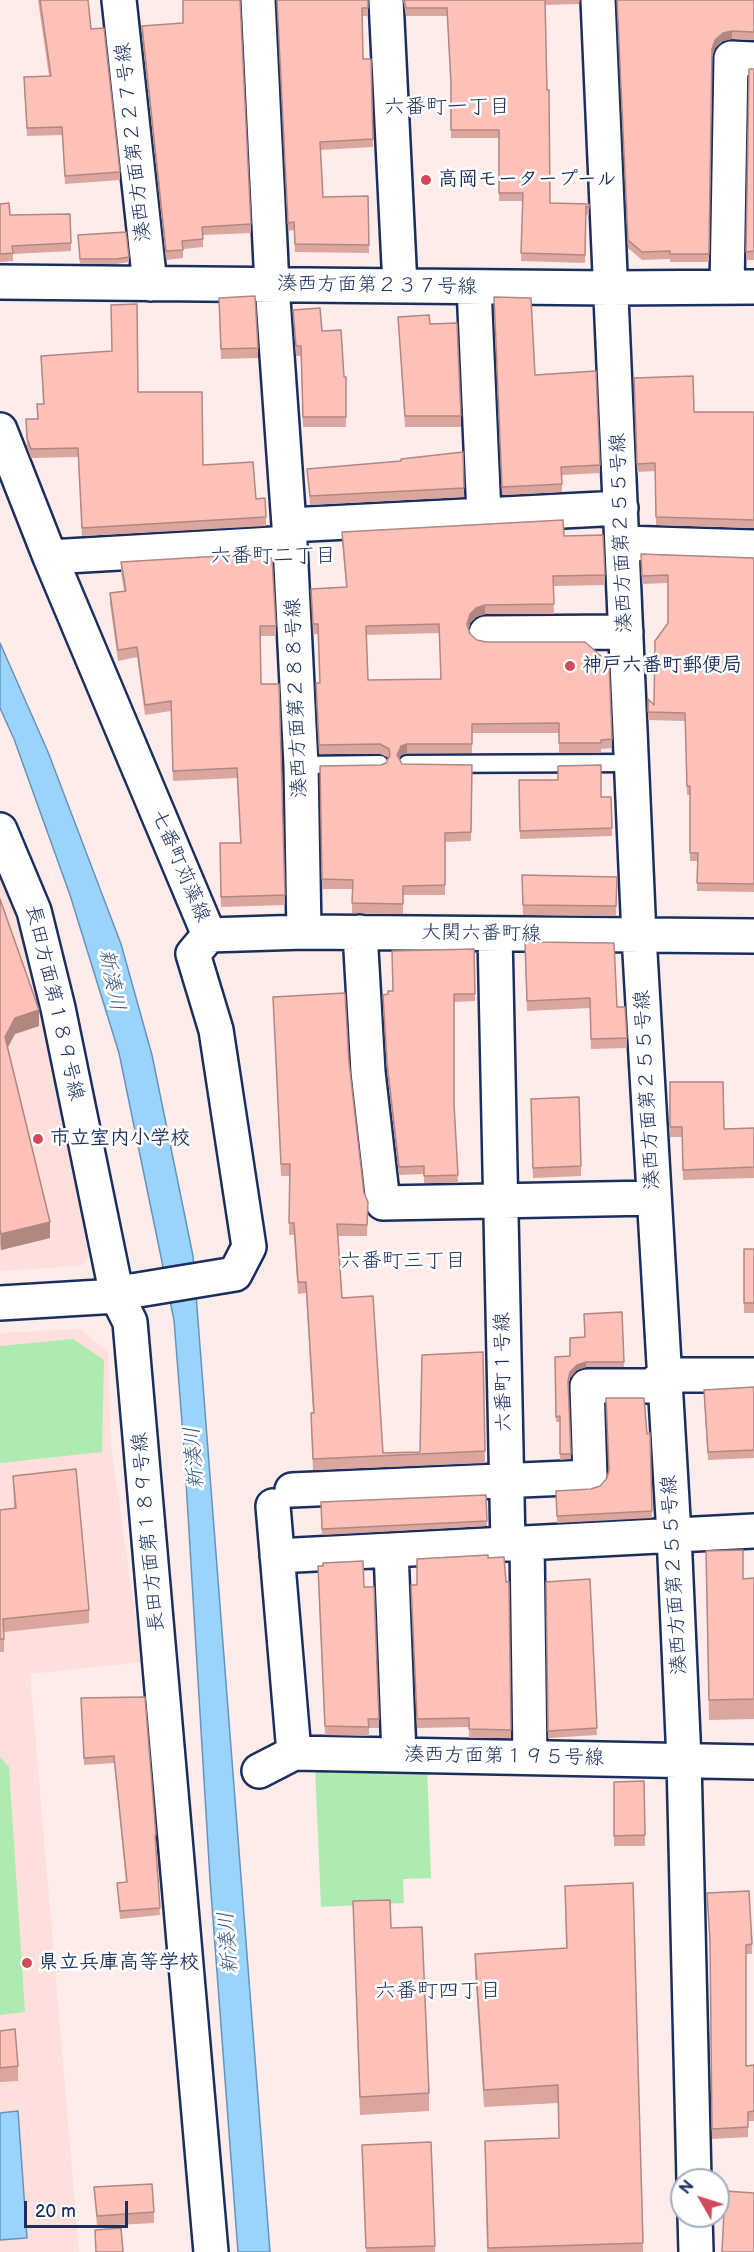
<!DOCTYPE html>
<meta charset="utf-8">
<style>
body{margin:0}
#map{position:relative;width:754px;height:2252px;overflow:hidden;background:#feecea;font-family:"Balsamiq Sans",sans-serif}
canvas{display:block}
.north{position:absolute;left:670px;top:2168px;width:60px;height:60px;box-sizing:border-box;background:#fff;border:2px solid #a4acbf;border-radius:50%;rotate:309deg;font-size:16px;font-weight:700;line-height:24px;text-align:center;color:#1b2f5e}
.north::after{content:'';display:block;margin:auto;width:21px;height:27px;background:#d1495b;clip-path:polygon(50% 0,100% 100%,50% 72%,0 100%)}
.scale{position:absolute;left:24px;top:2201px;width:104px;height:27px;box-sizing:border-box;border:3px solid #1b2f5e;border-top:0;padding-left:8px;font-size:18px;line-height:21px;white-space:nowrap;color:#1b2f5e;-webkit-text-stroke:4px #fff;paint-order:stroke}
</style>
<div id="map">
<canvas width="754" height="2252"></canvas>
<div class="north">N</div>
<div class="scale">20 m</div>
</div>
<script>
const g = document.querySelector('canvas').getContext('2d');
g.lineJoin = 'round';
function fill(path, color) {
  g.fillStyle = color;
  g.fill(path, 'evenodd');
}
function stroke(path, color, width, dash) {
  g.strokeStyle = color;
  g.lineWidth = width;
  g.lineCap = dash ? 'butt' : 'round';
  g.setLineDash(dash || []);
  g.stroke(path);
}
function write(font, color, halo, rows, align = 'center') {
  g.font = font + ' "Balsamiq Sans","Klee One",sans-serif';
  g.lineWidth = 5;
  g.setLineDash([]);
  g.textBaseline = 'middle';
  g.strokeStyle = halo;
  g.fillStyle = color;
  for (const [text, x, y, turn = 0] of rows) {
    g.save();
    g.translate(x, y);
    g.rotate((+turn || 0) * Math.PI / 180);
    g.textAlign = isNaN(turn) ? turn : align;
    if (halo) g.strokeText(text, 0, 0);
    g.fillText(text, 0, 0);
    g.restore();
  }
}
const built = new Path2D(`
 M0,876L15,915L54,1037L100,1242L81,1266L0,1271Z
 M80,1329L108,1352L111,1447L142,1662L30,1674L79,2252H0V1333Z`);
const green = new Path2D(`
 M73,1339L104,1360L102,1452L0,1463V1346Z
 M0,1757L9,1767L25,2012L0,2015Z
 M427,1763L431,1878L403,1879L404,1903L321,1907L315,1768Z`);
const water = new Path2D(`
 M0,643L48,752L121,944L152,1055L193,1256L270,2252H238L210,1879L184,1448L174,1320L119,1053L70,895L14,739L0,708Z
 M18,2111L27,2238L0,2240V2113Z`);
const service = new Path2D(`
 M407,764L632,763
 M301,765L380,764`);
const minor = new Path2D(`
 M119,0L150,284
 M258,0L272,285L289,525L301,765L304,932
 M386,0L400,286
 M598,0L639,936L674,1535L684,1760L694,2180
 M0,282L611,288L754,287
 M474,287L484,515
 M727,287L731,58L754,59
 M0,430L50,557L209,935
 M289,525L621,508
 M622,543L754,547
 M50,557L290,543
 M486,633L626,632
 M0,830L34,911L58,1008L117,1296L130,1322L211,2252
 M360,932L368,1072L383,1203L654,1198
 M495,934L508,1544
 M209,935L304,932L754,936
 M132,1291L235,1274L249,1247L216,1030L193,954L209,935
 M292,1490L590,1477L587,1386H651L665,1375H754
 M273,1506L294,1753
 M527,1543L530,1757
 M391,1550L399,1755
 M277,1556L754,1531
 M259,1771L294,1753L754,1762
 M695,2216L696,2252`);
const tertiary = new Path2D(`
 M0,1303L117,1296L132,1291`);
const wall = new Path2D(`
 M38,0H88L91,29L120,172V180L65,184L62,135L27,136L24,85L49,76Z
 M277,0H368V16H363V59H371L373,147L320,150L323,197L368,196L369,253L295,252L294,230L288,231Z
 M403,0H580L579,4L545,5L550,203L589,204V216L586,214L585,263L521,261L523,201H499V138H451V90L447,16H406Z
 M617,0H754V40L732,39L723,41L715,48L712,57L709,262H670V259L642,260L628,248Z
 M183,23L251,224V233L203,235V247L183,249V258L166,260L142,34V26Z
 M754,69V260H746V252Z
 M0,204L10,215L71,243V251L13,254V261L0,262Z
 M78,235L129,257V262L116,264H80Z
 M494,306L535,375L600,465V473L562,475V492L502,495Z
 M219,308L258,348V358L221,359Z
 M293,310L322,331L344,377H346V427H303L301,356H296Z
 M398,317L430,324L461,416V427H405Z
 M41,356L138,392L203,465L256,499L266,517V526L82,536L78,457L31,458L27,447L26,419H37L43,404Z
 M634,386L694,412H754V528L656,525L655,471L637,472Z
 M307,469L464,488V497L310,505Z
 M342,532L564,536L605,575V585L553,586L554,614H485L476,617L470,623L469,629L470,634L477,640L612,739V748L601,749V753H559V733H472V753H407L401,755L399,759L402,764L472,765L471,841L445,842V895H403V914L352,913V889H322L320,766L381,765L386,763L389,758L380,754H319L316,692V683H320L318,634H313L311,589L346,587L342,541ZM439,633L441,679L368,680L366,635Z
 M641,554L754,558V892L697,891L698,861H690V795H687L685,721L648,720V699L654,705L668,623V583L642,584Z
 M121,562L276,626V636H260L261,684H279L285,905L221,907L220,843H240L237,778L173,781L171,711L145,715L137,657L118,661L110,604V593L124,591L121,572Z
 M519,780L601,797H611L612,836L520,839Z
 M522,875L617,877L616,916L523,915Z
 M0,899L39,1026L15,1034L7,1048L50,1238L1,1250L0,1245Z
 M474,949L475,1001L454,1002V1105L458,1183H424V1174L399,1175L387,1070L383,1002L388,994L393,991Z
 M525,953L617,1007L627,1038V1048L591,1049L590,1008L527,1011Z
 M273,997L349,1062L364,1193L368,1202L367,1236H337L342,1298L383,1453L420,1452L483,1352L485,1463L313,1470L311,1424V1413H313L306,1293L298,1294L294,1235H289L290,1176H281Z
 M670,1082L724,1129L754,1128V1178L683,1180L682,1137H670Z
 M531,1109L581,1166V1176L533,1178Z
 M744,1249H754V1313H744Z
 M622,1312L624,1367H586L577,1370L570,1378L568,1386L571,1459L560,1460V1422H556L555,1357L570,1356L585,1337Z
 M754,1387V1458L708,1460L704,1399Z
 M650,1433L652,1518L557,1523L556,1491L591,1489L600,1486L647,1434Z
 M13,1476L89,1610V1623L4,1632V1652H0V1510L14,1509Z
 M486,1495L487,1526L322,1535L321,1502Z
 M488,1558L506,1582H509L511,1738H469V1727L417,1728L411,1594L417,1585Z
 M706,1571L743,1579L754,1578V1719L709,1720Z
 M318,1576L379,1719V1728H369V1736L325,1735Z
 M590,1579L597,1735L548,1738L546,1582Z
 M145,1697L156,1835V1842H155L160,1915L120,1919L117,1883L126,1882L114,1763L84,1765L81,1698Z
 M644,1781L645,1846H614V1782Z
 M633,1883L643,2252H487L485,2141L559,2138L558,2103L484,2107L475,1971V1954L566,1948L565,1886Z
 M707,1893L752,1944V1954H746V2066L754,2065V2121H748V2137L712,2139L710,1951Z
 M353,1901L391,1928L429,2093V2111L360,2115Z
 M0,2031L18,2066V2081L0,2082Z
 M431,2142L435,2252H366L362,2145Z
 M94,2187L154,2212V2223L97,2226Z`);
const shadedWall = new Path2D(`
 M732,31V39L723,41L715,48L712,57L709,262L712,49L715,40L723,33Z
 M485,605V614L476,617L470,623L467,634V624L470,614L476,608Z
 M407,744V753L401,755L397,765V755L401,746Z
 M39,1010V1026L15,1034L5,1053V1037L15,1018Z
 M50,1222V1238L1,1250V1234Z
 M586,1362V1367L577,1370L570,1378L568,1387V1381L570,1372L577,1365Z`);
const building = new Path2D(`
 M40,0H88L91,29L104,28L120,172L65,176L62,127L27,128L24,77L51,76Z
 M183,0H240L251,224L202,227L203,239L182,241L183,250L166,251L142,26L183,23Z
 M277,0H368V8H362L363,59H371L373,139L320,142L323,197L368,196L369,245L295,244L294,222L288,223Z
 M404,0H545L547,90H549L550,203L589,204V208L586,206L585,255L521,253L523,193H499V130H451V84L447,8H406Z
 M617,0H754V32L732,31L723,33L715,40L712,49L709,254H670V251L642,252L628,240Z
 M749,69H754V251L746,252Z
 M9,203L10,215L70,214L71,243L12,246L13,253L0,254V204Z
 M126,232L129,257L116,259H80L78,235Z
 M255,296L258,348L221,349L219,298Z
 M494,297L531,298L535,375L596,371L600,465L561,467L562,484L502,487Z
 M137,304L138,392H202L203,465L253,462L256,499L265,498L266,517L82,528L78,448L31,449L27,438L26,419H38L37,404H44L41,356L112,351L111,305Z
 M320,308L322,331L341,330L344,377H346V417H303L301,346H296L293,310Z
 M429,315L430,324L457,323L461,416H405L398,317Z
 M693,376L694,412H754V520L656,517L655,463L637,464L634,378Z
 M463,452L464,488L310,496L307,469L401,461V459Z
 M563,520L564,536L603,535L605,575L553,576L554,604L485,605L476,608L470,614L467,624L470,634L477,640L486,642H585L609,663L612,739L601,740V743H559V723L472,724V744H407L401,746L397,755L402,764L472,765L471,832L445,833V885L403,886V904L352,903L353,880L322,879L320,766L381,765L386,763L390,755L389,749L380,744L319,745L316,683H320L318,624H313L311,589L347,587L342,532ZM439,624L441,679L368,680L366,626Z
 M269,553V558H272L276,626H260L261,684H279L285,895L221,897L220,843H241L237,768L173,771L171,701L145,705L137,647L118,650L110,593L126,591L121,562Z
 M641,554L754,558V884L697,883L698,853H690V786H687L685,713L648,712V699L654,705L655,641L668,623V575L642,576Z
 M601,765V797H611L612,828L520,831L519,780H558V766Z
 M522,875L617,877L616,906L523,905Z
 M0,899L39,1010L15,1018L5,1037L50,1222L1,1234L0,1229Z
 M525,942L614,943L617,1007H625L627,1038L591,1039L590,998L527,1001Z
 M474,949L475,994H454V1104L458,1175L424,1176V1166L399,1167L387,1063L383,995L388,994V991H393L392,951Z
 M345,993L349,1062L364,1193L368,1202L367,1225L337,1224L342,1298L373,1296L383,1453L420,1452L422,1355L483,1352L485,1451L313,1459L311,1413H314L306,1282H298L294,1223H289L290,1164H281L273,997Z
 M670,1082H723L724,1129L754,1128V1167L683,1170L682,1127H670Z
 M579,1097L581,1166L533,1168L531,1099Z
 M744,1249H754V1303H744Z
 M622,1312L624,1362H586L577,1365L570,1372L568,1381L571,1454H560V1416L556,1417L555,1357L570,1356V1338L585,1337L584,1314Z
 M754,1387V1450L708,1452L704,1390Z
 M606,1398H644L647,1434L650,1433L652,1511L557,1516L556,1491L591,1489L600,1486L607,1478L609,1470Z
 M76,1469L89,1610L3,1619L4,1639H0V1510L16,1508L13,1476Z
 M486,1495L487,1521L322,1529L321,1502Z
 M743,1550V1579L754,1578V1699L709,1700L706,1551Z
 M488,1555V1558L504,1557L506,1582H509L511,1730L469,1729V1718L417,1719L411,1585H417V1559Z
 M363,1561L364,1587H374L379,1719H368L369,1727L325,1726L318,1566H323V1563Z
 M590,1579L597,1728L548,1731L546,1582Z
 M145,1697L156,1835H155L160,1908L120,1911L117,1883L127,1882L114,1756L84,1758L81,1698Z
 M644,1781L645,1835L614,1836V1782Z
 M633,1883L643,2243L488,2248L485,2141L559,2138L558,2085L484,2090L475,1954L567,1948L565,1886Z
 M749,1891L752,1944L746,1945V2066L754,2065V2111L748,2112V2127L712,2129L710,1941L707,1893Z
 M390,1900L391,1928L422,1927L429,2093L360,2097L353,1901Z
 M15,2029L18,2066L0,2068V2031Z
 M431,2142L435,2246L366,2248L362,2145Z
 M152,2184L154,2212L97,2216L94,2187Z
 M725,2191L754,2193V2252H722Z
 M121,2228L123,2252H96L95,2230Z`);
const markers = [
 [426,180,6,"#d1495b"],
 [570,666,6,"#d1495b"],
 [38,1139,6,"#d1495b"],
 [27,1963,6,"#d1495b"]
];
const streetNames = [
 ["湊西方面第２２７号線",134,142,-96],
 ["湊西方面第２３７号線",377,286,1],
 ["湊西方面第２５５号線",622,533,-92],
 ["湊西方面第２８８号線",297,698,-92],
 ["七番町苅藻線",180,866,67],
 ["大関六番町線",481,934,1],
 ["長田方面第１８９号線",54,1003,77],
 ["湊西方面第２５５号線",648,1090,-93],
 ["六番町１号線",504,1372,-91],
 ["長田方面第１８９号線",149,1532,-95],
 ["湊西方面第２５５号線",675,1575,-93],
 ["湊西方面第１９５号線",504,1757,1]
];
const poiNames = [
 ["高岡モータープール",438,180],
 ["神戸六番町郵便局",582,666],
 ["市立室内小学校",50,1139],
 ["県立兵庫高等学校",39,1963]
];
const neighbourhoodNames = [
 ["六番町一丁目",447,108],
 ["六番町二丁目",273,557],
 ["六番町三丁目",403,1262],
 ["六番町四丁目",438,1992]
];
const waterNames = [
 ["新湊川",111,980,79],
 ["新湊川",195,1458,-94],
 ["新湊川",229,1943,-94]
];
fill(built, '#fedfdb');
fill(green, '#aeebb1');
fill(water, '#9bd4fb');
stroke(water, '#6892bc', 1.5);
stroke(service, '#1b2f5e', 21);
stroke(minor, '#1b2f5e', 38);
stroke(tertiary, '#1b2f5e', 38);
stroke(service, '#fff', 16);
stroke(minor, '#fff', 33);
stroke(tertiary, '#fff', 33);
fill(wall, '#daa69f');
fill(shadedWall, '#b18782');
fill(building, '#fdc1b9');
stroke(building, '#b18782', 1.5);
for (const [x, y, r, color] of markers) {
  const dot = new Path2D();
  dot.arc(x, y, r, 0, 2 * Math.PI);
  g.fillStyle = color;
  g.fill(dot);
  stroke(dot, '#fff', 2);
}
write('20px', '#1b2f5e', '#fff', streetNames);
write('bold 20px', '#1b2f5e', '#fff', poiNames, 'left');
write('21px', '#1b2f5e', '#fff', neighbourhoodNames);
write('italic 21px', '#3b5885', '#fff', waterNames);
</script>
